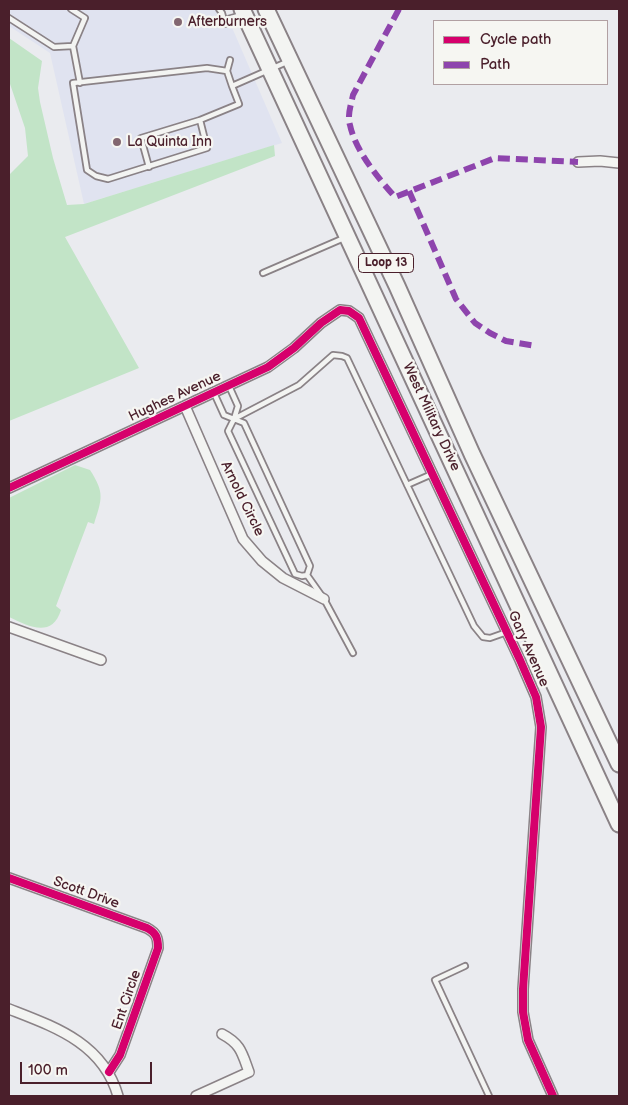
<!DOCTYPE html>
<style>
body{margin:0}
#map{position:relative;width:628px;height:1105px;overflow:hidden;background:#eaebef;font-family:"Balsamiq Sans",sans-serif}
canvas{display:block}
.frame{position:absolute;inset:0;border:10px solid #4a1f2b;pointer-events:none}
.legend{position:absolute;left:433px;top:20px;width:175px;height:65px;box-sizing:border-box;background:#f6f6f2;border:1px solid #b1a0a2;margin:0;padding:6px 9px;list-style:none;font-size:15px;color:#4a1f2b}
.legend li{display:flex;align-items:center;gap:10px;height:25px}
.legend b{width:25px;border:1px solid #b1a0a2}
.scale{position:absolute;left:20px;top:1062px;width:132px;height:22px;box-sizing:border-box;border:2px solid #4a1f2b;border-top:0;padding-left:6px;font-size:15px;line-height:18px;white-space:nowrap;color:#4a1f2b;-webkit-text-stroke:4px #f6f6f2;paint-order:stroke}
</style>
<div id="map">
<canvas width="628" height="1105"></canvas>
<div class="frame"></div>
<ul class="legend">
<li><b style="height:6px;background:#d6006c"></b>Cycle path</li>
<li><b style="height:6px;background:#8e44ad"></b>Path</li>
</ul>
<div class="scale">100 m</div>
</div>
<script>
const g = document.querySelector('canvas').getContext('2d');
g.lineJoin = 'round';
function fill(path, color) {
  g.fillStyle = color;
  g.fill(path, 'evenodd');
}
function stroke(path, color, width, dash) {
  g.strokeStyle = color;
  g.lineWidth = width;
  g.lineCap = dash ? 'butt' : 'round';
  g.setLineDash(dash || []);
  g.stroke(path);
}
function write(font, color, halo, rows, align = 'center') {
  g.font = font + ' "Balsamiq Sans",sans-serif';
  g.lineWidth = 4.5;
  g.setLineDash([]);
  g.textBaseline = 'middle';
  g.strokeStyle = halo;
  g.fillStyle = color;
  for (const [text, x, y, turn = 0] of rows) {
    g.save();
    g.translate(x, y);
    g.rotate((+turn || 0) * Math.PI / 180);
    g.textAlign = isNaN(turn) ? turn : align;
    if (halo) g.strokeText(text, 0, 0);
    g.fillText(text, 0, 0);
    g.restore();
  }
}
const built = new Path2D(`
 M9,9H224L282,143L84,204L50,53L9,26Z`);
const green = new Path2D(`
 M9,38L42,61L38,88L40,102L53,158L67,205L84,204L274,145L275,156L65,237L139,368L9,421V175L28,156L25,128L9,81Z
 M75,465L90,470C105,493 102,499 94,524L88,522L56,606L61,610C52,639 28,626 9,617V498Z`);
const lane = new Path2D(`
 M71,9L85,18L73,46L80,83
 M219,9L222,13L225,24
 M9,18L54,47L73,46
 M224,20L242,15
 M227,71L230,60
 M232,86L239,104L200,120L207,148L108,179L96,176L87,170L73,83L207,68L227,71L232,86L289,61
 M149,167L141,138L200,120
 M263,273L344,238
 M214,393L224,415L234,419L238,406L229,386
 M234,419L244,423L310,566L307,575L302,576L295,574L228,431L234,419L299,385L333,355L342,356L347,358L474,626L483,637L490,638L507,632
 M407,485L432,474
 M307,575L324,599L353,653
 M465,966L435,980L489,1096`);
const street = new Path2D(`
 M578,162L600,161L619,163
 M185,406L243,539L262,561L283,578L324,599
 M9,488L268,367L294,348L321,323L340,310L349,311L359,318L520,660L536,697L541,727L523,989V1012L528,1040L553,1096
 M9,627L101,660
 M9,878L147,928C156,933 158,937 158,948L120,1055L109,1072
 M9,1009C55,1027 103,1043 118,1096
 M196,1096L249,1072C242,1053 241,1044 222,1034`);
const primary = new Path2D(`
 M242,9L619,824
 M266,9L397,286L472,454L619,764`);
const quiet = new Path2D(`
 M399,9L353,95C351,105 347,115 350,125C355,150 378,178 395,197L495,158L578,162
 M409,191L456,299L475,323L490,333L506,341L536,346`);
const cycleway = new Path2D(`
 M9,488L268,367L294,348L321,323L340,310L349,311L359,318L520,660L536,697L541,727L523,989V1012L528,1040L553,1096
 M9,878L147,928C156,933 158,937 158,948L120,1055L109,1072`);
const markers = [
 [178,22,5,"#826670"],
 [117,142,5,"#826670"]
];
const shields = [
 [386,263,55]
];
const shieldNames = [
 ["Loop 13",386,263]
];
const poiNames = [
 ["Afterburners",188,22],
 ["La Quinta Inn",127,142]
];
const streetNames = [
 ["Hughes Avenue",175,397,-25],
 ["West Military Drive",431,417,65],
 ["Arnold Circle",242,499,64],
 ["Gary Avenue",528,649,66],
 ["Scott Drive",86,893,20],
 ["Ent Circle",127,1000,-71]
];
fill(built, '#e0e3f0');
fill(green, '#c2e4c7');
stroke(lane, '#8a8286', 8);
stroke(street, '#8a8286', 12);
stroke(primary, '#8a8286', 19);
stroke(lane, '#f3f4f2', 4.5);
stroke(street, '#f3f4f2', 9);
stroke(primary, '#f3f4f2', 15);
stroke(quiet, '#8e44ad', 6, [12, 6]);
stroke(cycleway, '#d6006c', 8);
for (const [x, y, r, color] of markers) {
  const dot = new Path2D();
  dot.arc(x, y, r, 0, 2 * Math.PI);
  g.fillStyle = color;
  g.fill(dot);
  stroke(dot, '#f6f6f2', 2);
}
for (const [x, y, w] of shields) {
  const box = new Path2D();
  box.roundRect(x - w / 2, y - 9.5, w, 19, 4);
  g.fillStyle = '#f6f6f2';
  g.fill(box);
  stroke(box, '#4a1f2b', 1);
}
write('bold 12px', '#4a1f2b', null, shieldNames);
write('14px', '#4a1f2b', '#f6f6f2', poiNames, 'left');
write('14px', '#4a1f2b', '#f6f6f2', streetNames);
</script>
